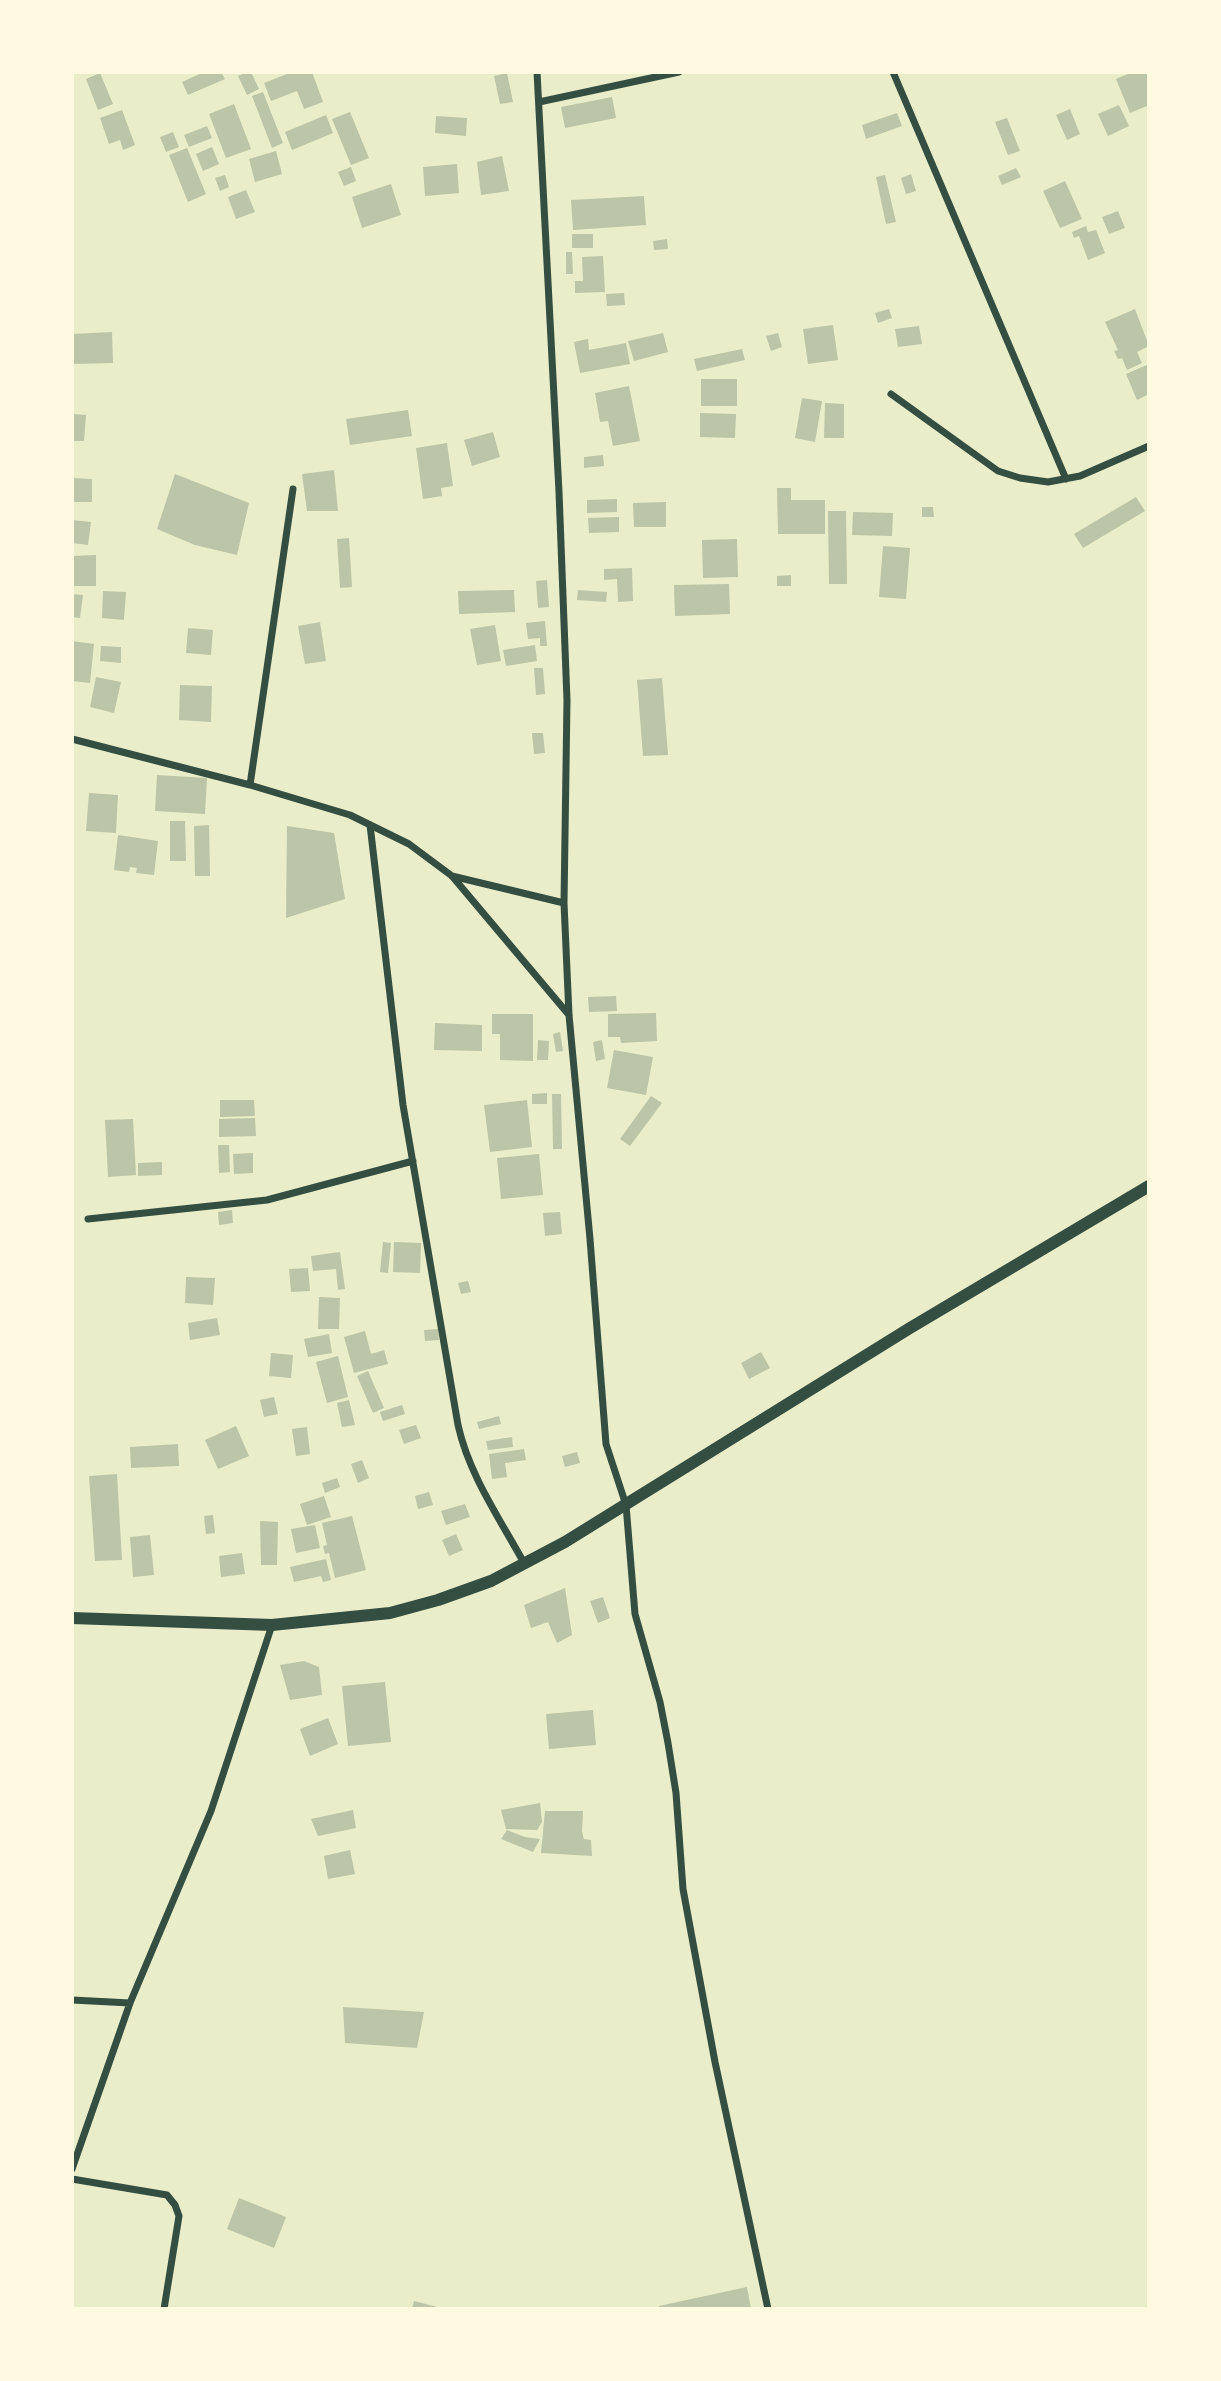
<!DOCTYPE html>
<style>
body{margin:0}
#map{position:relative;width:1221px;height:2381px;overflow:hidden;background:#e9edc9;font-family:"Source Serif 4",serif}
canvas{display:block}
.frame{position:absolute;inset:0;border:74px solid #fefae0;pointer-events:none}
</style>
<div id="map">
<canvas width="1221" height="2381"></canvas>
<div class="frame"></div>
</div>
<script>
const g = document.querySelector('canvas').getContext('2d');
g.lineJoin = 'round';
function fill(path, color) {
  g.fillStyle = color;
  g.fill(path, 'evenodd');
}
function stroke(path, color, width, dash) {
  g.strokeStyle = color;
  g.lineWidth = width;
  g.lineCap = dash ? 'butt' : 'round';
  g.setLineDash(dash || []);
  g.stroke(path);
}
const building = new Path2D(`
 M204,72H221L225,79L188,95L182,82Z
 M247,72H251L259,89L247,95L238,76Z
 M292,72H312L323,102L304,109L297,91L271,101L264,83Z
 M1133,72H1149V105L1130,113L1116,79Z
 M100,73L113,104L98,110L86,79Z
 M507,73L513,102L500,104L494,76Z
 M263,92L283,143L272,148L252,96Z
 M612,97L616,118L565,128L561,107Z
 M234,104L251,149L226,158L209,114Z
 M1119,105L1129,126L1108,136L1098,114Z
 M1070,109L1080,134L1067,140L1056,115Z
 M122,110L135,145L123,150L120,140L109,144L100,118Z
 M350,112L369,158L351,165L332,119Z
 M897,113L902,126L866,139L862,125Z
 M326,115L333,133L292,150L285,132Z
 M436,116L467,118L466,136L435,133Z
 M1007,118L1020,151L1008,155L995,122Z
 M207,126L212,138L189,147L184,135Z
 M173,132L179,147L166,152L160,137Z
 M212,147L219,164L203,171L196,154Z
 M187,148L206,194L188,202L169,155Z
 M276,151L282,174L255,182L249,159Z
 M502,156L509,191L481,195L477,162Z
 M457,164L459,193L425,196L423,167Z
 M351,167L356,181L344,186L338,172Z
 M1016,168L1021,177L1002,185L998,176Z
 M911,174L916,191L906,194L901,178Z
 M225,175L229,187L220,191L215,178Z
 M885,175L896,222L886,224L876,177Z
 M1065,181L1082,219L1060,228L1043,191Z
 M391,184L401,215L362,228L352,197Z
 M246,190L255,212L236,219L228,197Z
 M644,196L646,225L573,230L571,200Z
 M1118,211L1125,228L1109,234L1102,217Z
 M1086,226L1088,232L1096,230L1105,253L1088,260L1079,236L1074,238L1072,232Z
 M572,234H593V248H572Z
 M667,239L668,249L654,250L653,241Z
 M566,252H572L573,274H566Z
 M603,256L605,292L575,293V281H583L582,257Z
 M624,293L625,305L607,306L606,294Z
 M889,309L892,318L878,323L875,313Z
 M1135,309L1149,346L1137,352L1142,363L1127,370L1122,358L1118,359L1114,351L1118,350L1105,322Z
 M833,325L838,360L808,364L803,329Z
 M919,326L922,344L898,347L895,329Z
 M112,332L113,363L72,364V334Z
 M663,333L668,352L634,361L628,341Z
 M778,333L782,347L771,351L766,336Z
 M588,339L589,350L626,343L630,364L580,373L574,342Z
 M742,349L745,360L697,371L694,359Z
 M1149,364V394L1137,400L1126,374Z
 M701,379H737V406H701Z
 M629,386L640,441L613,446L608,421L600,422L595,393Z
 M802,398L822,401L815,442L795,438Z
 M825,403L844,404V438H824Z
 M408,410L412,436L350,445L346,419Z
 M700,413L736,414L735,438L700,437Z
 M72,414L86,415L84,441H72Z
 M493,432L500,457L472,466L464,440Z
 M447,443L453,486L441,488L442,496L423,499L416,448Z
 M603,455L604,466L584,468V457Z
 M334,470L338,511H307L302,474Z
 M175,474L249,503L237,555L195,545L157,529Z
 M72,478L92,479V502H72Z
 M777,488H791V500H825V534H778Z
 M1136,497L1145,511L1083,548L1074,534Z
 M617,499V512L587,513V500Z
 M666,502V527H634L633,503Z
 M922,507H933L934,517H922Z
 M828,511H846L847,584H829Z
 M853,512L893,513L892,536L852,535Z
 M619,517V532L589,533L588,518Z
 M72,520L91,522L88,545L72,543Z
 M349,538L352,587L340,588L337,539Z
 M737,539L738,577L703,578L702,540Z
 M883,546L910,548L906,599L879,597Z
 M96,555V586H72V556Z
 M632,568L633,601L618,602L617,579L604,580V569Z
 M791,575V586H777V576Z
 M547,580L549,607L538,608L536,581Z
 M729,584L730,614L675,616L674,585Z
 M514,590L515,612L459,614L458,591Z
 M578,590L607,592L606,602L577,600Z
 M103,591L126,592L124,620L102,618Z
 M72,594L83,595L80,618L72,617Z
 M545,621L547,646H540V638L528,639L526,623Z
 M320,622L326,661L305,664L298,626Z
 M495,625L501,661L477,665L470,629Z
 M188,628L213,630L211,655L186,653Z
 M72,641L94,644L90,683L72,681Z
 M535,645L537,661L506,666L503,650Z
 M101,646L121,647V663L100,661Z
 M534,668H543L545,694L536,695Z
 M96,677L121,682L114,713L90,707Z
 M662,678L668,755L643,756L637,680Z
 M180,685L212,686L211,722L179,720Z
 M532,733H543L545,753L534,754Z
 M157,775L207,778L205,814L155,811Z
 M89,793L118,795L116,833L86,831Z
 M170,821H185L186,861H170Z
 M209,825L210,876H195L194,826Z
 M287,826L334,833L345,899L286,918Z
 M118,835L158,841L154,875L136,873L137,868L130,867L129,872L114,870Z
 M616,996L617,1011L589,1012L588,997Z
 M656,1013L657,1041L621,1043L620,1037H608V1014Z
 M492,1014H533V1061L500,1060V1034H492Z
 M435,1023L482,1025V1051L434,1050Z
 M560,1032L563,1051L556,1052L553,1034Z
 M538,1040L549,1041L548,1060H537Z
 M602,1040L605,1059L596,1061L593,1042Z
 M614,1050L653,1057L646,1095L607,1088Z
 M547,1093V1104H532V1094Z
 M552,1094H561L562,1149H553Z
 M651,1096L662,1103L630,1146L620,1139Z
 M220,1100H254L255,1116L220,1117Z
 M527,1100L532,1147L490,1152L484,1105Z
 M255,1118L256,1136L219,1137V1119Z
 M133,1119L136,1175L108,1177L105,1120Z
 M218,1145H229L230,1172L219,1173Z
 M253,1153V1173L234,1174L233,1154Z
 M539,1154L543,1195L501,1199L497,1158Z
 M162,1162V1175L138,1176V1163Z
 M232,1210L233,1223L219,1225L218,1212Z
 M560,1212L562,1234L545,1236L543,1213Z
 M383,1242L391,1243L388,1273L380,1272Z
 M394,1242L421,1243L420,1273L393,1272Z
 M340,1252L345,1289L338,1290L336,1269L313,1271L311,1256Z
 M308,1268L310,1291L291,1292L289,1269Z
 M186,1277L215,1278L213,1305L185,1303Z
 M468,1281L471,1292L461,1294L458,1283Z
 M319,1297L340,1298L339,1329H318Z
 M217,1318L220,1335L190,1340L188,1323Z
 M438,1329L439,1340L425,1341L424,1330Z
 M365,1331L371,1354L384,1350L388,1364L354,1373L344,1337Z
 M329,1334L332,1353L308,1357L304,1339Z
 M761,1352L770,1368L749,1379L741,1363Z
 M271,1353L293,1355L291,1378L269,1376Z
 M338,1356L348,1397L327,1403L316,1362Z
 M368,1371L384,1408L373,1413L357,1376Z
 M274,1397L278,1414L264,1417L260,1400Z
 M349,1400L355,1425L342,1427L337,1403Z
 M402,1405L405,1414L383,1421L380,1412Z
 M499,1416L501,1424L479,1429L477,1422Z
 M416,1425L421,1438L404,1444L399,1430Z
 M236,1426L249,1456L218,1469L205,1440Z
 M307,1427L310,1454L296,1456L292,1429Z
 M512,1437L513,1447L488,1450L486,1441Z
 M178,1444L179,1466L131,1468L130,1447Z
 M524,1449L526,1460L505,1463L507,1477L492,1479L489,1454Z
 M577,1452L580,1463L565,1467L562,1456Z
 M362,1460L369,1478L358,1483L351,1464Z
 M117,1474L122,1560L95,1561L89,1476Z
 M337,1478L340,1487L325,1493L322,1483Z
 M429,1492L433,1505L418,1509L415,1496Z
 M324,1496L331,1517L307,1525L300,1504Z
 M465,1504L470,1517L446,1525L441,1511Z
 M213,1515L215,1533L206,1534L204,1516Z
 M352,1516L366,1570L335,1578L329,1553L325,1554L323,1546L327,1545L322,1523Z
 M260,1521L278,1522L277,1565H261Z
 M315,1525L320,1548L296,1553L291,1529Z
 M456,1534L463,1550L449,1556L442,1540Z
 M150,1535L154,1575L133,1577L130,1537Z
 M242,1553L245,1574L221,1577L219,1556Z
 M326,1559L331,1580L323,1582L321,1576L294,1582L290,1567Z
 M565,1588L572,1635L557,1643L548,1622L531,1628L524,1605Z
 M603,1597L610,1618L598,1623L590,1601Z
 M304,1661L319,1667L322,1695L290,1700L280,1665Z
 M385,1682L391,1742L348,1746L342,1686Z
 M593,1710L596,1745L549,1749L546,1714Z
 M328,1718L338,1744L310,1756L300,1729Z
 M540,1803L542,1822L537,1830L506,1829L501,1810Z
 M353,1810L356,1828L318,1836L311,1819Z
 M545,1811H583L582,1832L584,1839L591,1840L592,1856L541,1853Z
 M507,1830L525,1837L540,1839L533,1852L501,1839Z
 M350,1850L355,1874L328,1879L324,1856Z
 M343,2007L424,2012L417,2048L345,2043Z
 M239,2198L286,2217L274,2248L227,2229Z
 M747,2287L751,2309H660L659,2306Z
 M414,2301L441,2308V2309H412Z`);
const minor = new Path2D(`
 M537,72L559,492L567,700L564,903L569,1015L590,1239L606,1444L626,1505L635,1614L660,1702L668,1743L676,1793L683,1889L715,2062L768,2309
 M893,72L1066,479
 M539,102L679,72
 M891,394L998,471L1020,478L1048,482L1080,476L1149,446
 M72,739L250,785L350,815L409,844L452,876L569,1015
 M250,785L293,489
 M370,825L403,1105L458,1425C469,1475 500,1519 524,1563
 M452,876L564,903
 M88,1219L267,1200L413,1161
 M72,2000L130,2003
 M72,2169L130,2003L211,1811L272,1625
 M72,2179L167,2195L175,2205L179,2216L164,2309`);
const secondary = new Path2D(`
 M72,1618L272,1625L390,1613L438,1600L491,1581L565,1542L910,1328L1149,1186`);
fill(building, '#bcc5a7');
stroke(minor, '#344e41', 7);
stroke(secondary, '#344e41', 12);
</script>
